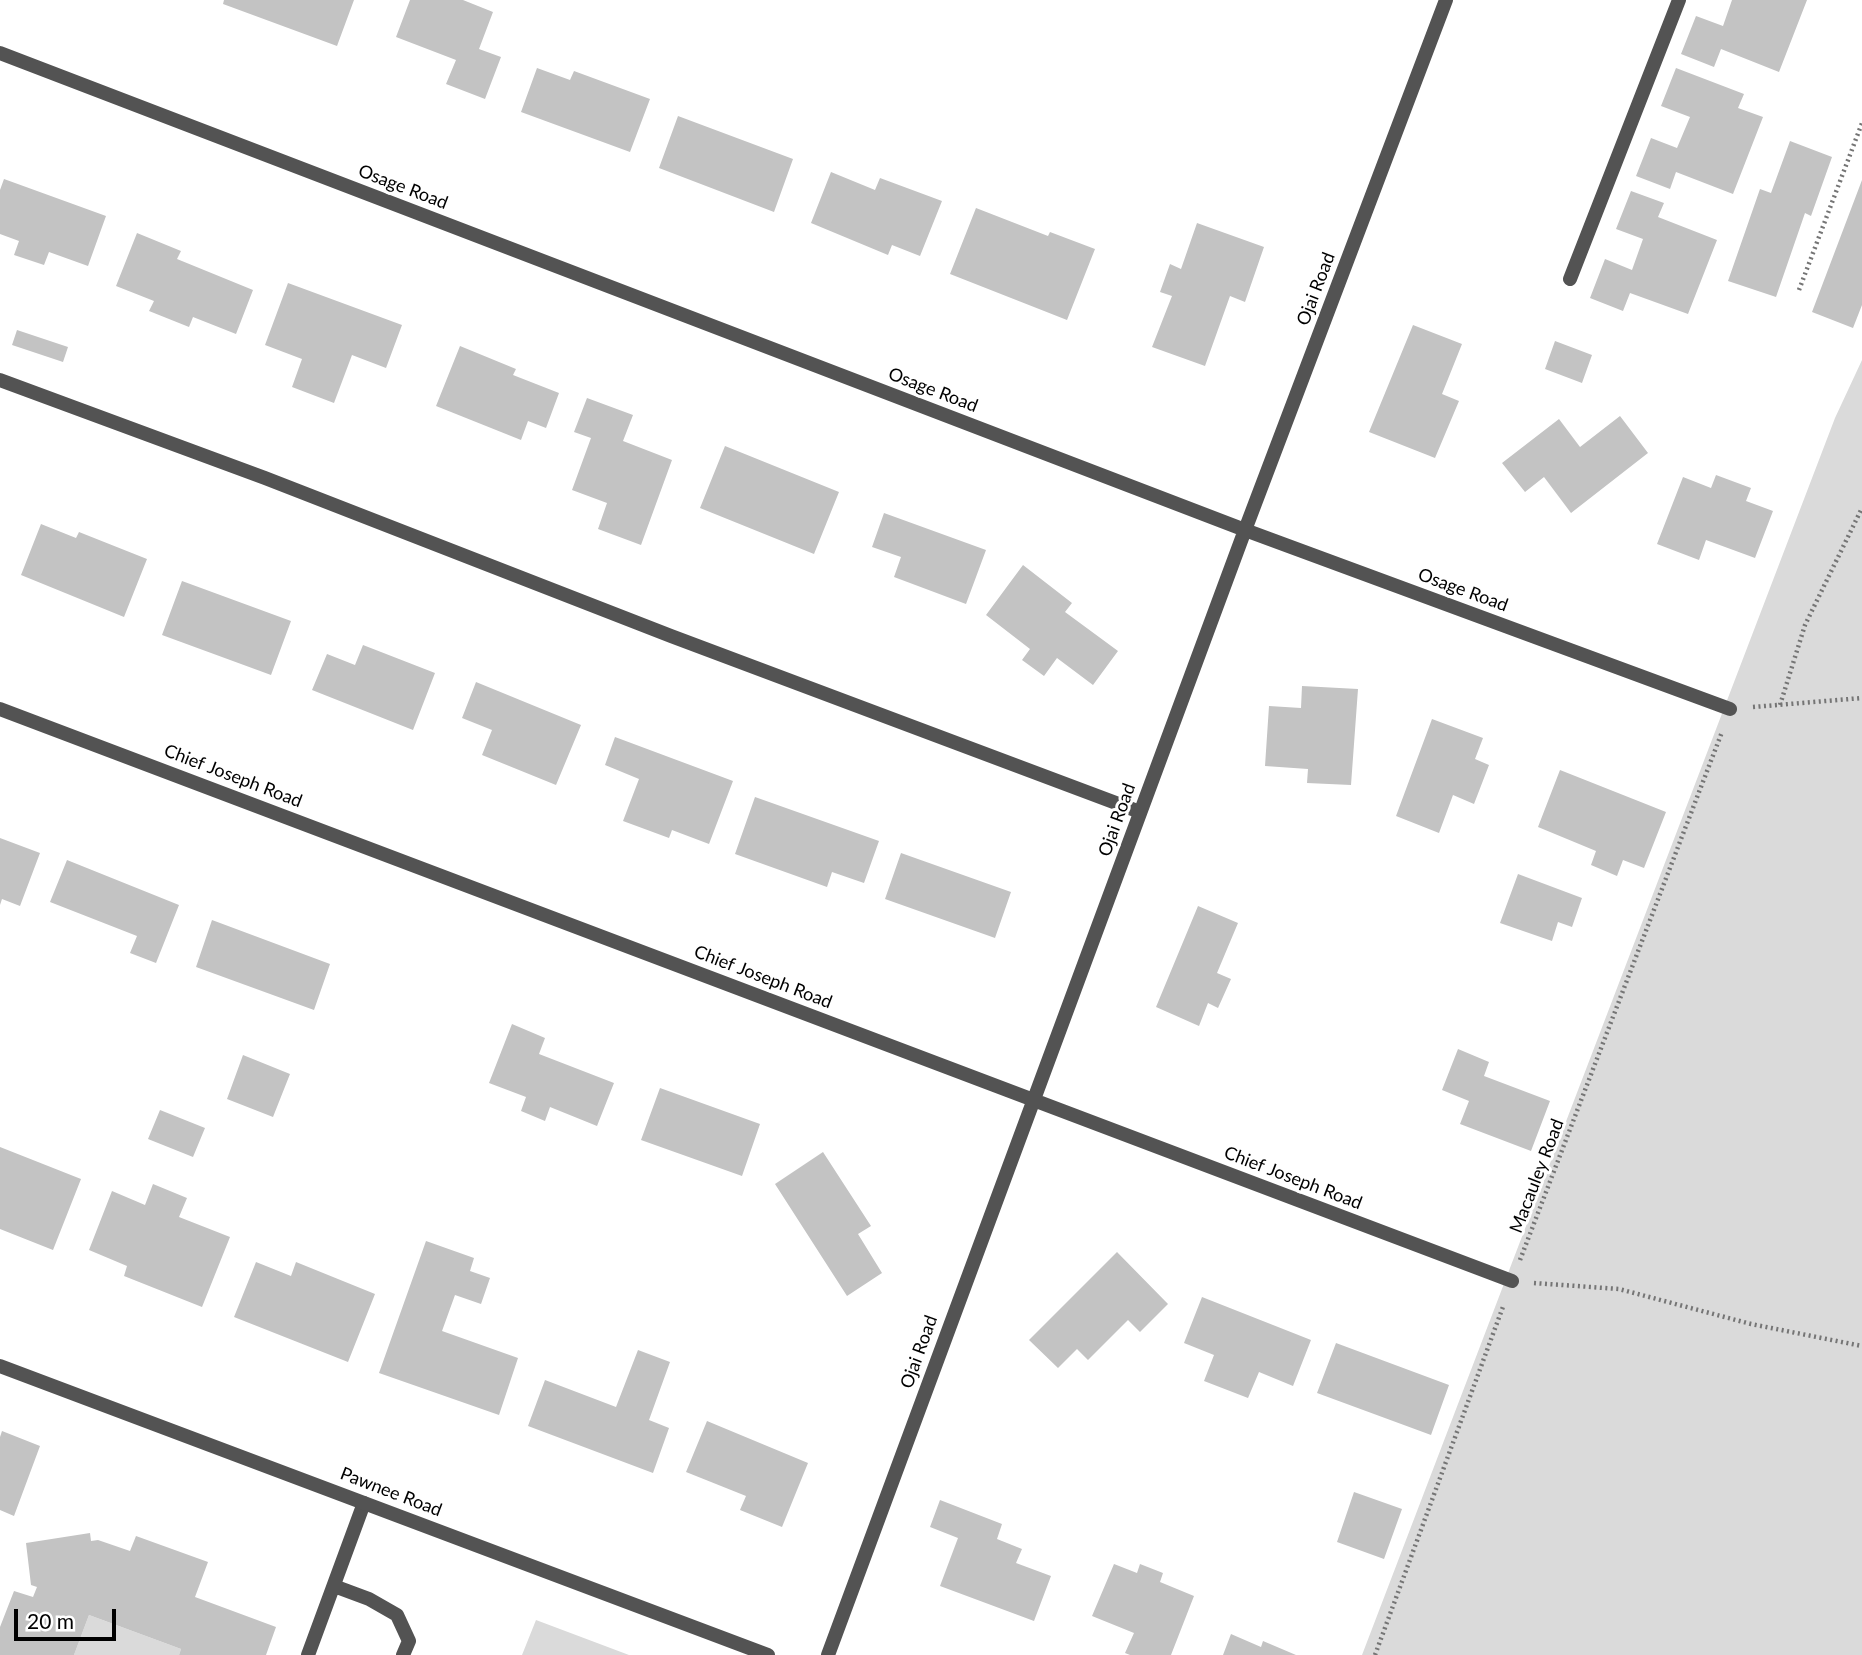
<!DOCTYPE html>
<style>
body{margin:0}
#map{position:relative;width:1862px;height:1655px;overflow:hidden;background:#fff;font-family:Lato,sans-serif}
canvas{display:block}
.scale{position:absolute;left:14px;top:1609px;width:102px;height:32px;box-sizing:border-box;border:4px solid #000;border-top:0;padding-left:9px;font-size:21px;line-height:24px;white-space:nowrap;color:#000;-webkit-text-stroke:5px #fff;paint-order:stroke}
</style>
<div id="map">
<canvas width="1862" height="1655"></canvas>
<div class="scale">20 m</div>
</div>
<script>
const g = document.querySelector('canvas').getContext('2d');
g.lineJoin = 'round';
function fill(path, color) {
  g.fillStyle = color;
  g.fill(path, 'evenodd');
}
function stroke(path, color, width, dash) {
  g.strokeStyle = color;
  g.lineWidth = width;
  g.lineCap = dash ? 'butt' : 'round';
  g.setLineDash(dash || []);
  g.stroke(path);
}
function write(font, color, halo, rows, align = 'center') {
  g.font = font + ' Lato,sans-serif';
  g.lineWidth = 6;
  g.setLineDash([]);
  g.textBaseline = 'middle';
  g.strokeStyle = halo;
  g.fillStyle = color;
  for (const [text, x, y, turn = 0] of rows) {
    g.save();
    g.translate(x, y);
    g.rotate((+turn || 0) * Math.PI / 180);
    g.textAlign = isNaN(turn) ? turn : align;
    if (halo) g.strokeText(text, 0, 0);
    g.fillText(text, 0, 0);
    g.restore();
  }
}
const green = new Path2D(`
 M1862,360V1655H1362L1835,418Z
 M89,1615L181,1649L179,1655H74Z
 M536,1620L629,1655H522Z`);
const building = new Path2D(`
 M224,0H354L337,46L223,4Z
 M410,0H463L493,12L479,49L501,57L485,99L446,84L456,60L396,37Z
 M1732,0H1807L1779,72L1721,49L1714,67L1681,54L1696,16L1723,26Z
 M537,68L570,80L574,71L650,99L630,152L521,112Z
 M1676,68L1744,94L1738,108L1763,117L1733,194L1676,172L1670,189L1636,176L1651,138L1677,148L1690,117L1661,106Z
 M678,116L793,159L774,212L659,168Z
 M1790,141L1832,157L1811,216L1805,213L1776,297L1728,281L1760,189L1771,193Z
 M831,172L875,190L880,178L942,201L920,256L892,245L888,255L811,223Z
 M4,179L106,216L88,266L49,252L44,265L14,255L19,241L0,234V190Z
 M1862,180V305L1853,328L1812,312Z
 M1631,191L1664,203L1658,217L1717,240L1688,314L1630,293L1623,311L1590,298L1605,259L1632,270L1643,239L1616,229Z
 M976,208L1048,236L1050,232L1095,249L1067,320L950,274Z
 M1197,223L1264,247L1245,302L1230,296L1205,366L1152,347L1172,296L1160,292L1170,264L1181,269Z
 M137,233L181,251L177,259L253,290L236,334L193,317L189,327L149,311L154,301L116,286Z
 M288,283L402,325L386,368L352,355L334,403L292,387L302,359L265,345Z
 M1413,325L1462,344L1442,394L1459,401L1435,458L1369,432Z
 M17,330L68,347L63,362L12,345Z
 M1555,341L1592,355L1582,383L1545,369Z
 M460,346L516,369L513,375L559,393L546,428L528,421L521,440L436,406Z
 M587,398L633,415L623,441L672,460L641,545L598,529L607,503L572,490L591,438L574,432Z
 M1620,416L1648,453L1571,513L1544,477L1525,492L1502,463L1559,419L1580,447Z
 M725,446L839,492L814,554L700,508Z
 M1716,475L1751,488L1746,501L1773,511L1755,558L1706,540L1699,560L1657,544L1683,477L1711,488Z
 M884,513L986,550L966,604L894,577L901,557L872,547Z
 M41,524L76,538L79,532L147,559L124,617L21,575Z
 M1023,565L1072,603L1065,612L1118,651L1093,685L1057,658L1044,676L1022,660L1030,649L986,615Z
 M182,581L291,621L271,675L162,635Z
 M363,645L435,673L413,730L312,690L327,654L355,665Z
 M476,682L581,725L556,785L482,755L492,730L462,718Z
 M1302,686L1358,689L1351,785L1307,783L1308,769L1265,766L1269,706L1301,708Z
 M1432,719L1483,738L1475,759L1489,765L1474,804L1453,795L1439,833L1396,816Z
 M615,737L733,781L709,844L672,830L669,838L623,821L639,779L605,765Z
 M1560,770L1666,812L1644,868L1623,860L1617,876L1591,865L1596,851L1538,827Z
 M755,797L879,841L864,883L832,872L827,887L735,854Z
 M0,838L40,853L20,906L2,899L0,905Z
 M901,853L1011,892L995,938L885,899Z
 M67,860L179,905L156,963L130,953L137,936L50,902Z
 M1518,874L1582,898L1572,927L1558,922L1552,941L1500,923Z
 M1198,906L1238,923L1217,973L1231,979L1218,1008L1208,1003L1199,1026L1156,1007Z
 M212,920L330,964L314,1010L196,967Z
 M512,1024L545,1038L539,1054L614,1083L597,1126L550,1107L545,1121L521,1111L526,1097L489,1083Z
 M1458,1049L1489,1062L1484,1076L1550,1101L1531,1151L1460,1124L1469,1101L1442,1090Z
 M243,1055L290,1074L273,1117L227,1099Z
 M660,1088L760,1124L742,1176L641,1140Z
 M160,1110L205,1128L193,1157L148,1139Z
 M0,1147L81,1179L53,1250L0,1229Z
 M823,1152L871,1226L858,1234L882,1273L847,1296L775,1184Z
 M153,1184L187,1198L179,1217L230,1237L202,1307L124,1276L127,1266L89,1250L112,1191L145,1205Z
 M426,1241L474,1258L470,1271L490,1278L481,1304L455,1295L442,1331L518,1358L499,1415L379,1373Z
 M1117,1252L1168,1304L1140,1332L1128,1320L1088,1360L1077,1349L1058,1368L1029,1340Z
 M256,1262L291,1276L296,1262L375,1294L348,1362L234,1317Z
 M1202,1297L1311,1340L1293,1386L1259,1372L1248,1398L1204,1381L1214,1355L1184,1343Z
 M1336,1343L1449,1385L1431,1435L1317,1393Z
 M638,1350L670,1362L649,1420L669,1428L653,1473L528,1426L545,1380L616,1407Z
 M707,1421L808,1463L782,1527L740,1510L746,1496L686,1472Z
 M2,1431L40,1446L14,1516L0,1510V1437Z
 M1354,1492L1402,1509L1384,1559L1337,1542Z
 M940,1500L1002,1524L997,1539L1022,1549L1016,1563L1051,1576L1034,1621L940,1586L958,1538L930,1527Z
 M90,1533L91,1541L98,1540L130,1551L136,1536L208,1562L195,1597L276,1627L266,1655H179L181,1649L89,1615L74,1655H0V1627L14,1591L33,1597L37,1587L31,1585L26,1543Z
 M1114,1564L1137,1573L1140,1564L1163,1573L1160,1582L1194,1596L1171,1655H1130L1125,1653L1134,1633L1092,1616Z
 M1231,1634L1261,1647L1263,1641L1296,1655H1223Z`);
const path = new Path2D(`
 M1799,290L1862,123
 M1780,705L1805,625L1862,508
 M1753,707L1862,698
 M1520,1260L1722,732
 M1534,1283L1619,1289L1751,1324L1862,1346
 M1375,1655L1504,1304`);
const service = new Path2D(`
 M1570,279L1679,0
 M0,380L265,478L671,636L1140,812
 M334,1586L369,1599L397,1615L409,1641L403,1655
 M308,1655L364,1503`);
const minor = new Path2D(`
 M0,53L1245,530L1730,709
 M0,709L1512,1281
 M0,1366L768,1655
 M828,1655L1245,530L1446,0`);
const streetNames = [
 ["Osage Road",403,187,21],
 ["Ojai Road",1316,289,-69],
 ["Osage Road",933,390,21],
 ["Osage Road",1463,590,20],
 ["Chief Joseph Road",233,776,21],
 ["Ojai Road",1117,820,-70],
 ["Chief Joseph Road",763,977,21],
 ["Macauley Road",1537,1176,-69],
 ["Chief Joseph Road",1293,1178,21],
 ["Ojai Road",919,1352,-70],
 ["Pawnee Road",391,1492,21]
];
fill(green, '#dadada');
fill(building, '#c3c3c3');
stroke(path, '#757575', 4.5, [2, 3.5]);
stroke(service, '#535353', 14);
stroke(minor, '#535353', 14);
write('18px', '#000', '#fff', streetNames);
</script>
